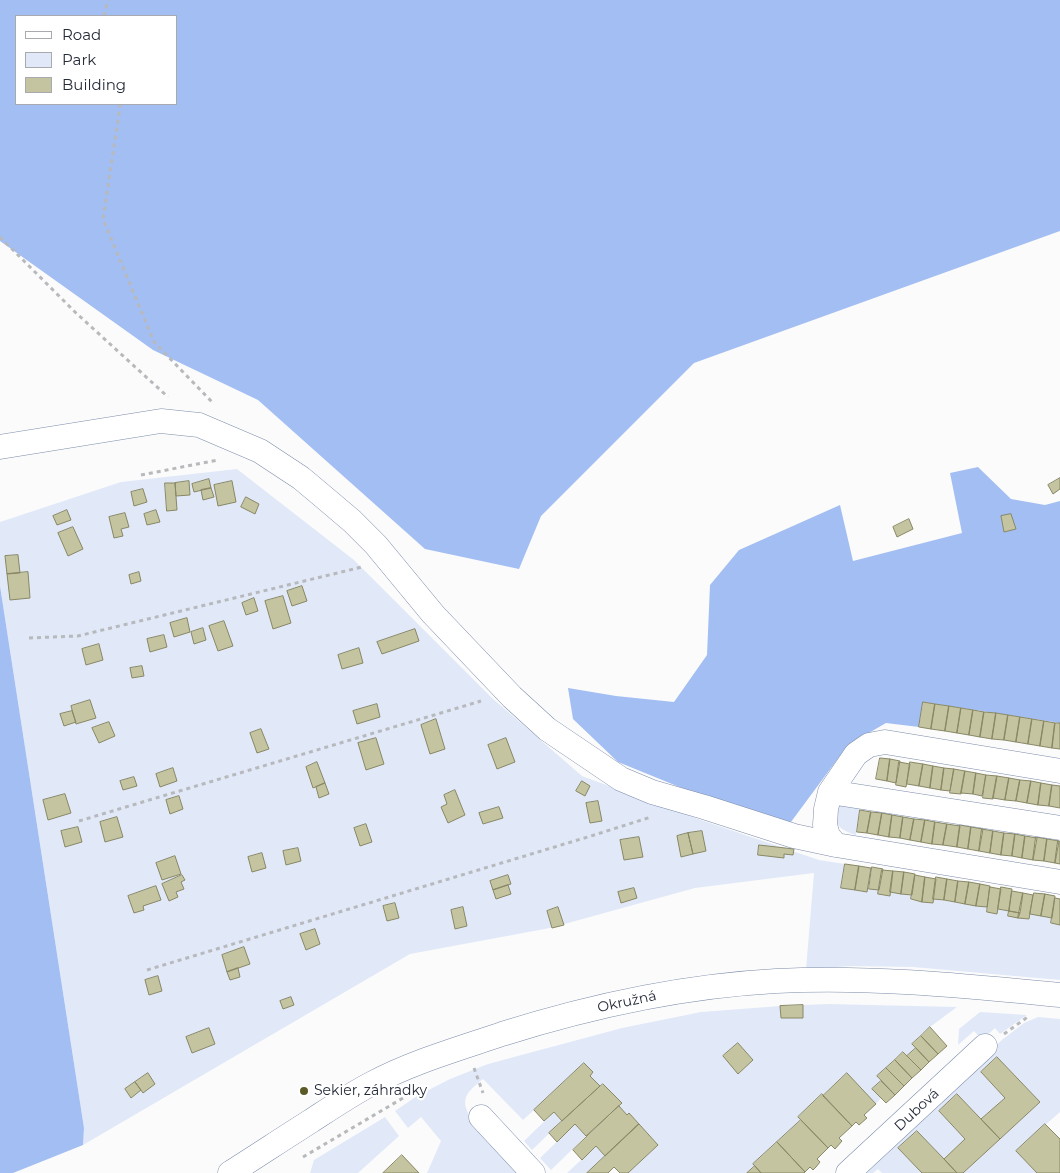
<!DOCTYPE html>
<meta charset="utf-8">
<style>
body{margin:0}
#map{position:relative;width:1060px;height:1173px;overflow:hidden;background:#fbfbfb;font-family:Montserrat,sans-serif}
canvas{display:block}
.legend{position:absolute;left:15px;top:15px;width:162px;height:90px;box-sizing:border-box;background:#fff;border:1px solid #a8aaaf;margin:0;padding:6px 9px;list-style:none;font-size:15px;color:#252b38}
.legend li{display:flex;align-items:center;gap:10px;height:25px}
.legend b{width:25px;border:1px solid #a8aaaf}
</style>
<div id="map">
<canvas width="1060" height="1173"></canvas>
<ul class="legend">
<li><b style="height:6px;background:#fff"></b>Road</li>
<li><b style="height:14px;background:#e1e9f8"></b>Park</li>
<li><b style="height:14px;background:#c4c4a0"></b>Building</li>
</ul>
</div>
<script>
const g = document.querySelector('canvas').getContext('2d');
g.lineJoin = 'round';
function fill(path, color) {
  g.fillStyle = color;
  g.fill(path, 'evenodd');
}
function stroke(path, color, width, dash) {
  g.strokeStyle = color;
  g.lineWidth = width;
  g.lineCap = dash ? 'butt' : 'round';
  g.setLineDash(dash || []);
  g.stroke(path);
}
function write(font, color, halo, rows, align = 'center') {
  g.font = font + ' Montserrat,sans-serif';
  g.lineWidth = 4.5;
  g.setLineDash([]);
  g.textBaseline = 'middle';
  g.strokeStyle = halo;
  g.fillStyle = color;
  for (const [text, x, y, turn = 0] of rows) {
    g.save();
    g.translate(x, y);
    g.rotate((+turn || 0) * Math.PI / 180);
    g.textAlign = isNaN(turn) ? turn : align;
    if (halo) g.strokeText(text, 0, 0);
    g.fillText(text, 0, 0);
    g.restore();
  }
}
const green = new Path2D(`
 M237,469L354,560L492,698L582,776L698,819L819,860L845,864L841,888L866,892L867,889L879,890V894L889,896L890,892L912,895L911,900L932,903L933,899L988,907L987,912L997,914L998,909L1009,911L1008,916L1029,919L1030,914L1052,918L1051,923L1060,925V980L913,967L851,966L806,969L814,873L695,888L550,928L410,954L83,1145L84,1128L0,586V522L121,482Z
 M861,802L856,835C837,829 835,824 835,805Z
 M829,1004L957,1007L930,1027L912,1043L916,1048L907,1056L903,1052L878,1076L881,1081L872,1089L881,1098L876,1104L847,1074L823,1096L822,1094L799,1116L801,1120L753,1164L755,1166L747,1173H628L658,1145L629,1113L627,1115L619,1106L622,1103L603,1084L600,1086L590,1076L534,1110L523,1120L483,1079C467,1092 459,1099 471,1118L523,1173H427L441,1141L421,1117L408,1128L395,1111L417,1096L450,1079L488,1064L622,1028L701,1012L780,1006L781,1018H803V1005ZM738,1043L753,1060L739,1073H738Z
 M980,1012L1027,1015L1000,1034L995,1028L982,1040L974,1031L958,1045L959,1029Z
 M1038,1017L1060,1019V1112L1016,1151L1037,1173H963L1040,1102L997,1057L981,1072L1005,1098L981,1119L957,1094L939,1111L965,1139L944,1159L917,1131L898,1148L922,1173H882L878,1169L873,1173H858L1003,1039L1024,1023Z
 M554,1112L562,1121L532,1150L524,1141Z
 M385,1117L399,1136L358,1173H310L314,1160Z
 M575,1124L586,1136L551,1170L540,1158Z
 M596,1146L605,1156L587,1173H567Z`);
const forest = new Path2D(`
 M0,0H1060V231L694,363L541,516L519,569L425,549L258,400L153,350L0,241ZM176,16V104H16V16Z
 M978,467L1011,499L1045,505L1060,501V723L923,702L919,727L886,723L848,745L785,830L618,762L573,719L568,688L616,696L674,702L707,655L710,585L739,550L840,505L853,561L962,533L950,473Z
 M0,586L84,1128L83,1145L13,1173H0Z`);
const building = new Path2D(`
 M1060,478V489L1053,494L1048,485Z
 M209,479L211,488L194,492L192,484Z
 M189,481L190,495L176,496L175,483Z
 M232,481L236,502L218,506L214,485Z
 M165,483H175L177,510L167,511Z
 M211,488L214,497L203,500L201,490Z
 M143,489L147,502L134,506L131,492Z
 M246,497L259,504L255,514L241,507Z
 M67,510L71,520L57,525L53,516Z
 M156,510L160,522L147,525L144,514Z
 M125,513L129,527L121,529L123,536L114,538L109,517Z
 M1011,514L1016,529L1004,532L1001,516Z
 M909,519L913,529L897,537L893,527Z
 M73,527L83,549L68,556L58,533Z
 M18,555L20,573L7,574L5,556Z
 M28,572L30,598L10,600L7,574Z
 M139,572L141,581L131,584L129,575Z
 M302,586L307,601L292,606L287,591Z
 M283,596L291,623L273,629L265,601Z
 M254,598L258,611L246,615L242,603Z
 M187,618L190,632L174,637L170,623Z
 M224,621L233,646L218,651L209,626Z
 M203,628L206,640L194,644L191,632Z
 M415,629L419,641L382,654L377,642Z
 M164,635L167,647L150,652L147,639Z
 M99,644L103,660L86,665L82,649Z
 M359,648L363,663L342,669L338,655Z
 M142,666L144,676L132,678L130,668Z
 M90,700L96,718L76,724L71,706Z
 M923,702L935,704L931,729L919,727Z
 M377,704L380,717L357,724L353,711Z
 M935,704L949,706L945,731L931,729Z
 M949,706L961,708L957,733L945,731Z
 M961,708L973,710L969,735L957,733Z
 M973,710L984,712L980,737L969,735Z
 M72,711L76,722L64,726L60,714Z
 M984,712L996,713L992,739L980,737Z
 M996,713L1008,715L1004,740L992,739Z
 M1008,715L1020,717L1016,742L1004,740Z
 M1020,717L1032,719L1028,744L1016,742Z
 M436,719L445,749L430,754L421,725Z
 M1032,719L1044,721L1040,746L1028,744Z
 M1044,721L1055,723L1052,748L1040,746Z
 M109,722L115,736L99,743L92,728Z
 M1055,723H1060V749L1052,748Z
 M261,729L269,749L257,753L250,733Z
 M376,738L384,764L366,770L358,743Z
 M506,738L515,762L497,769L488,745Z
 M880,758L890,759L887,781L876,779Z
 M890,759L900,761L896,783L887,781Z
 M317,762L325,783L313,788L306,767Z
 M899,762L910,764L906,787L896,785Z
 M910,762L923,764L919,786L907,784Z
 M923,764L933,766L930,788L919,786Z
 M933,766L944,768L941,790L930,788Z
 M173,768L177,781L160,787L156,774Z
 M944,768L954,769L950,791L941,790Z
 M954,769L965,771L961,794L950,793Z
 M965,771L976,773L973,794L961,793Z
 M976,773L986,775L982,796L973,794Z
 M986,775L997,776L993,799L983,798Z
 M997,776L1009,778L1005,800L993,798Z
 M134,777L137,786L123,790L120,781Z
 M1009,778L1020,780L1016,801L1005,800Z
 M1020,780L1031,781L1027,803L1016,801Z
 M582,781L590,786L585,796L576,791Z
 M1031,781L1041,783L1038,805L1027,803Z
 M325,783L329,794L319,798L316,787Z
 M1041,783L1052,785L1049,806L1038,805Z
 M1052,785L1060,786V808L1049,806Z
 M455,790L465,815L448,823L441,807L447,804L444,795Z
 M65,794L71,813L48,820L43,800Z
 M179,796L183,809L170,814L166,800Z
 M598,801L602,821L590,823L586,803Z
 M499,807L503,818L483,824L479,813Z
 M860,810L871,812L867,833L857,832Z
 M871,812L882,813L878,835L867,833Z
 M882,813L892,815L889,837L878,835Z
 M892,815L903,817L900,838L889,837Z
 M117,817L123,837L105,842L100,822Z
 M903,817L914,819L910,840L900,838Z
 M914,819L925,820L921,842L910,840Z
 M925,820L935,822L932,844L921,842Z
 M935,822L947,824L943,845L932,844Z
 M366,824L372,842L360,846L354,828Z
 M947,824L960,826L957,847L943,845Z
 M960,825L971,827L968,849L957,847Z
 M78,827L82,842L65,847L61,831Z
 M971,827L983,829L979,851L968,849Z
 M982,829L993,831L990,853L979,851Z
 M702,831L706,851L693,854L688,833Z
 M993,831L1004,833L1001,855L990,853Z
 M688,833L693,854L681,857L677,836Z
 M1004,833L1015,834L1012,856L1001,855Z
 M1015,834L1025,836L1022,858L1012,856Z
 M1025,836L1037,838L1033,860L1022,858Z
 M639,837L643,857L624,860L620,840Z
 M1036,837L1047,839L1044,861L1033,860Z
 M1047,839L1059,841L1055,863L1044,861Z
 M1058,841L1060,842V864L1055,863Z
 M759,845L794,849L793,855L784,854V858L758,855Z
 M298,848L301,861L286,865L283,851Z
 M262,853L266,868L252,872L248,857Z
 M175,856L181,874L162,880L156,863Z
 M845,864L859,866L855,890L841,888Z
 M859,866L871,868L867,892L855,890Z
 M872,867L883,869L879,890L869,889Z
 M882,870L893,871L890,896L878,894Z
 M893,871L904,872L901,894L890,892Z
 M904,872L915,874L912,895L901,894Z
 M182,875L185,880L181,882L184,889L176,892L178,897L169,901L162,884Z
 M508,875L511,884L493,890L490,881Z
 M915,875L925,877L922,902L911,899Z
 M925,877L936,879L933,903L922,902Z
 M936,877L947,879L944,900L933,899Z
 M947,879L958,881L955,902L944,900Z
 M958,881L969,882L965,904L955,902Z
 M969,882L980,884L976,906L965,904Z
 M980,884L990,886L987,907L976,906Z
 M508,885L511,894L496,899L493,890Z
 M156,886L161,900L143,906L144,910L134,913L128,896Z
 M990,887L1001,889L997,914L987,912Z
 M1001,887L1012,889L1009,911L998,909Z
 M634,888L637,898L621,903L618,892Z
 M1012,891L1023,893L1020,913L1009,911Z
 M1023,893L1033,895L1029,919L1018,918Z
 M1034,893L1045,894L1041,916L1030,914Z
 M1045,894L1055,896L1052,918L1041,916Z
 M1055,898L1060,899V925L1051,923Z
 M395,903L399,918L387,921L383,906Z
 M463,907L467,926L455,929L451,910Z
 M558,907L564,925L552,928L547,911Z
 M1009,911L1020,913L1018,918L1008,916Z
 M315,929L320,944L306,950L300,934Z
 M244,947L250,964L227,972L222,955Z
 M238,968L240,977L230,980L227,972Z
 M158,976L162,991L149,995L145,980Z
 M291,997L294,1005L283,1009L280,1001Z
 M803,1005V1018H781L780,1006Z
 M930,1027L947,1046L938,1054L921,1036Z
 M209,1028L215,1044L192,1053L186,1037Z
 M921,1036L938,1054L929,1062L912,1044Z
 M738,1043L753,1060L738,1074L723,1056Z
 M916,1048L929,1062L921,1070L907,1056Z
 M903,1052L921,1070L912,1078L895,1060Z
 M997,1057L1040,1102L1000,1139L981,1119L1005,1098L981,1072Z
 M895,1060L912,1078L904,1086L886,1068Z
 M584,1063L593,1072L590,1076L600,1086L562,1121L554,1112L544,1121L534,1110Z
 M886,1068L904,1086L895,1095L877,1076Z
 M148,1073L155,1084L143,1093L135,1082Z
 M847,1073L876,1104L864,1115L867,1118L859,1125L856,1122L852,1126L823,1096Z
 M881,1081L895,1095L886,1103L872,1089Z
 M135,1082L141,1090L131,1098L125,1089Z
 M603,1084L622,1103L586,1136L575,1124L557,1142L549,1133Z
 M822,1094L852,1126L839,1138L842,1141L835,1149L831,1145L828,1148L798,1117Z
 M957,1094L1000,1139L963,1173H957L944,1159L965,1139L939,1111Z
 M619,1106L627,1115L629,1113L639,1124L605,1156L596,1146L582,1160L573,1150Z
 M801,1120L828,1148L817,1159L820,1162L816,1167L813,1170L810,1167L805,1172L777,1142Z
 M639,1124L658,1145L628,1173H620L614,1167L608,1173H587Z
 M1045,1124L1060,1139V1173H1037L1016,1151Z
 M917,1131L944,1159L957,1173H922L898,1148Z
 M777,1142L805,1172L804,1173H761L753,1164Z
 M402,1155L419,1173H383Z
 M755,1166L761,1173H747Z`);
const path = new Path2D(`
 M104,16L108,0
 M119,104L120,107L103,219L154,342L214,404
 M0,237L75,312L168,397
 M141,475L218,460
 M29,638L78,636L362,567
 M79,821L481,701
 M147,970L591,836L651,817
 M1004,1034L1029,1016
 M474,1068L483,1093
 M303,1157L403,1098`);
const minor = new Path2D(`
 M0,447L161,421L199,425L260,451L301,478L326,499L352,521L376,545L433,614L512,697L547,729L621,779L652,792L704,807L794,836L836,845L1060,882
 M830,792L1060,828
 M836,845L828,836L825,825L826,809L830,792L856,754L869,745L885,742L1060,771
 M481,1117L533,1173
 M230,1173C257,1156 284,1138 311,1121C331,1108 350,1095 371,1084C412,1062 458,1049 502,1034C591,1006 683,986 776,981C871,976 966,986 1060,995
 M848,1173L985,1046`);
const markers = [
 [304,1091,5,"#5c5b27"]
];
const streetNames = [
 ["Okružná",627,1002,-12],
 ["Dubová",917,1110,-43]
];
const poiNames = [
 ["Sekier, záhradky",314,1091]
];
fill(green, '#e1e9f8');
fill(forest, '#a3bef2');
fill(building, '#c4c4a0');
stroke(building, '#886', 1);
stroke(minor, '#7d8caa', 25);
stroke(path, '#b7b9bd', 3, [4, 4]);
stroke(minor, '#fff', 24);
for (const [x, y, r, color] of markers) {
  const dot = new Path2D();
  dot.arc(x, y, r, 0, 2 * Math.PI);
  g.fillStyle = color;
  g.fill(dot);
  stroke(dot, '#fff', 2);
}
write('14px', '#252b38', '#fff', streetNames);
write('14px', '#252b38', '#fff', poiNames, 'left');
</script>
